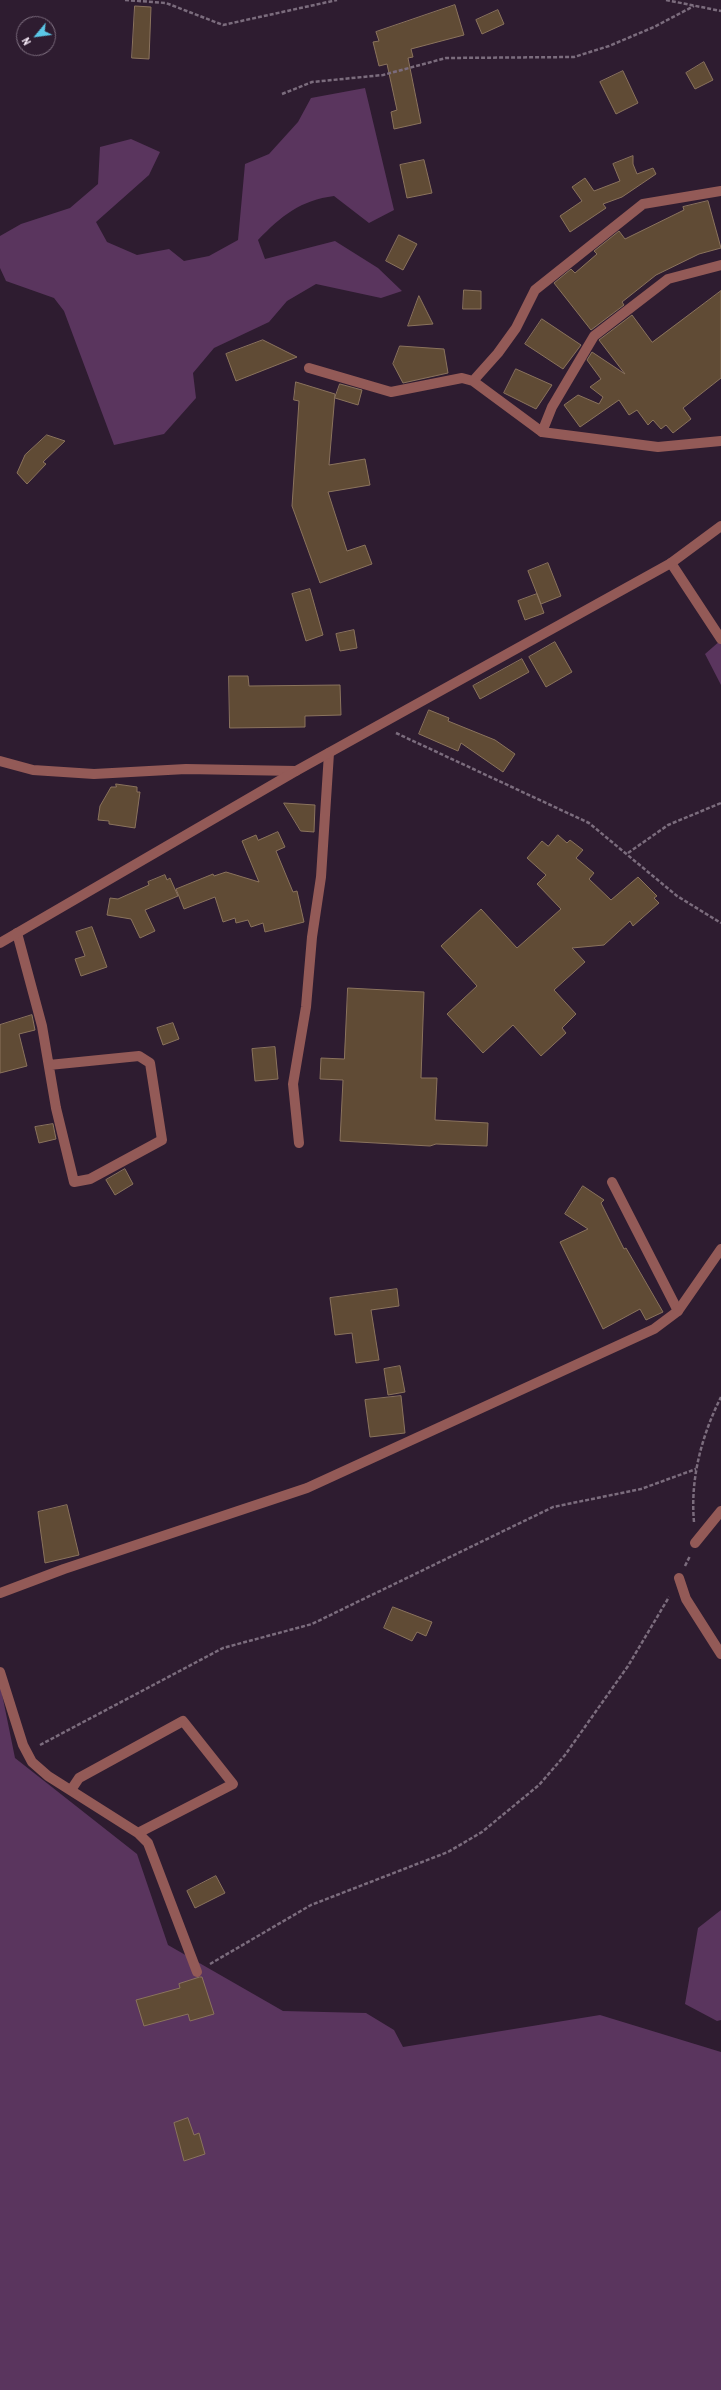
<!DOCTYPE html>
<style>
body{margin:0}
#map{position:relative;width:721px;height:2390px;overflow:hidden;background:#2e1c30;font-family:"Archivo Narrow",sans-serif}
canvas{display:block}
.north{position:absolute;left:16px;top:16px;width:40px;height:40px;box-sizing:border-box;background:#2e1c30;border:1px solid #7f7081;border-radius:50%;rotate:241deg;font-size:11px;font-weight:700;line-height:16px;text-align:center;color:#f9edfa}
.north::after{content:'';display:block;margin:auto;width:14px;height:18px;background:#5bc7e7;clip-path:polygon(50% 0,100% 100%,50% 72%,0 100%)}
</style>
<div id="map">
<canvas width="721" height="2390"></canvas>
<div class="north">N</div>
</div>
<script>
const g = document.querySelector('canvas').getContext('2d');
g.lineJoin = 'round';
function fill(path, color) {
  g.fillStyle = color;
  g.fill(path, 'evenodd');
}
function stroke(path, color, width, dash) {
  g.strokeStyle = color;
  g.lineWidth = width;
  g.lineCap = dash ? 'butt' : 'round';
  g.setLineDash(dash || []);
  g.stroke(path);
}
const green = new Path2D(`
 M365,88L394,210L369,223L334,196C301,200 281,216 258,240L265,259L335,241L378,268L402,291L381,298L316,284L287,301L269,322L214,348L193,373L196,398L164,434L114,445L64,311L54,298L6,281L0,268V236L21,224L70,208L98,184L100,147L131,139L160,152L149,175L96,222L107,242L137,255L169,249L184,261L209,256L238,240L245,164L269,154L298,122L311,98Z
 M721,640V685L705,654Z
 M0,1684L15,1758L137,1854L168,1945L283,2011L366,2013L394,2030L403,2047L600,2015L721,2052V2390H0Z
 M721,1910V2020L717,2021L685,2004L698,1928Z`);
const building = new Path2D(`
 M455,5L464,35L411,49L413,57L408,58L421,123L394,129L391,112L397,110L387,64L379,66L373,42L379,41L376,32Z
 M135,6L151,7L149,59L132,58Z
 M498,10L504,24L482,34L476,20Z
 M704,62L713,80L695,89L686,73Z
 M623,71L638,103L616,114L600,82Z
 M633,156V164L637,174L653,168L656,174L622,197L603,204L606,208L570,232L560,216L582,201L572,187L585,178L594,191L620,181L613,164Z
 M424,160L432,193L407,198L400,165Z
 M708,201L721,248L699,254L656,275L622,302L624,305L591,330L554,283L571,269L575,273L597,254L594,251L619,231L625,239L684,210L683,207Z
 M399,235L417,244L403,270L386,261Z
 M464,290L481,291V309H463Z
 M721,291V378L683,408L691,419L673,433L666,425L661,429L653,420L648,425L637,410L629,415L619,400L580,427L564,405L578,395L599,404L603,397L590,387L601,379L587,360L592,352L625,374L599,340L632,315L652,342Z
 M419,296L433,324L408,326Z
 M542,319L581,345L563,369L525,344Z
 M263,340L297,357L236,381L226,354Z
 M400,346L444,349L448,373L403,383L393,364Z
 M516,369L552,385L536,409L504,393Z
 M296,382L335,394L329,465L365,459L370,485L328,492L347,551L365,545L372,564L320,583L292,506L299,401L294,400Z
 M340,384L362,390L358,405L335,398Z
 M47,435L65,441L43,462L46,464L27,484L17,473L25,455Z
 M548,563L561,596L541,604L528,571Z
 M310,589L323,635L306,641L292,594Z
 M537,594L544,613L525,620L518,601Z
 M354,630L357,648L340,651L336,634Z
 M555,642L572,672L546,687L529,657Z
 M522,659L529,672L480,699L473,686Z
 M229,676H248L249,686L340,685L341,715L305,716V727L230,728Z
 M429,710L449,718L448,721L495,740L515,754L503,772L461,743L458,751L419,734Z
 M116,784L137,787V792H140L135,828L109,824V821L98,820L100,806L111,787H116Z
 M284,803L315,805L314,832L301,831Z
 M278,832L285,847L276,851L293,892L297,891L304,922L265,932L263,923L251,927L248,920L236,923L235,918L223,922L215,897L184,909L176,889L213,874L214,876L226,872L259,882L242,841L256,835L258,840Z
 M558,835L567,843L570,840L583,850L576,858L594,873L589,879L611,900L638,877L657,896L654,898L659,903L633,926L630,921L604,945L572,948L585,962L554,990L576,1014L562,1028L566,1033L541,1056L513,1025L483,1053L447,1014L477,986L441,946L481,909L517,948L561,909L537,884L546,875L527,858L542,841L548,846Z
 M165,875L167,880L170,878L178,896L145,910L155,931L140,938L131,919L107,915L110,898L118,899L149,885L148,882Z
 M92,927L107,967L81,976L75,959L85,956L76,932Z
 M348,988L424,992L421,1078H437L435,1120L488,1123L487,1146L436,1144L430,1146L340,1141L343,1080L320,1079L321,1058L344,1059Z
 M32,1015L35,1030L19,1034L27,1066L0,1073V1025Z
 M173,1023L179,1039L163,1045L157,1028Z
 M275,1047L278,1079L255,1081L252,1049Z
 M53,1124L56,1139L39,1143L35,1127Z
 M125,1169L133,1184L115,1195L106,1180Z
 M583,1186L604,1200L601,1203L624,1249L626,1248L663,1312L646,1320L640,1309L603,1329L560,1242L588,1229L565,1214Z
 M397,1289L399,1306L371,1310L379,1360L356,1363L352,1333L335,1335L330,1298Z
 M400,1366L405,1392L388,1395L384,1369Z
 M401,1396L405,1433L370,1437L365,1400Z
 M67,1505L79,1555L45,1563L38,1512Z
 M393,1607L432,1622L426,1636L417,1632L412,1641L384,1628Z
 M216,1876L225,1893L195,1908L187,1891Z
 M200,1977H202L214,2014L190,2021L188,2014L144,2026L136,2000L180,1988L179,1984Z
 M188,2118L194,2135L199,2133L205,2154L184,2161L174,2123Z`);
const path = new Path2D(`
 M125,0L166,3L223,25L337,0
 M666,0L721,11
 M282,94L312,82L383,75L446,58L574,57L609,46L654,27L694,6
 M396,733L589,823L677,896L721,923
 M628,853L668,825L721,803
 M694,1522C690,1478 702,1435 721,1397
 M685,1566L690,1556
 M40,1745L223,1648L312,1624L553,1507L641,1489L696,1469
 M210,1964L311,1905L448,1852L482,1832L539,1785L565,1755L628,1666L669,1597`);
const service = new Path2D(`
 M309,368L391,392L462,378L473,381L542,432
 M473,381L498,353L516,328L535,290L643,204L721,191
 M17,933L42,1026L56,1108L74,1182L90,1179L162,1140L150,1063L139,1056L49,1065
 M612,1182L678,1311
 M679,1578L686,1599L721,1654`);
const minor = new Path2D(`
 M721,265L668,279L594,336L552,407L542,432L658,447L721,441
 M671,563L721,639
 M0,761L33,770L94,774L186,769L296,771
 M299,1143L293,1084L306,1007L312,937L321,877L329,753
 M695,1543L721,1511
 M0,1593L64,1569L307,1488L654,1329L678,1311L721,1249
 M0,1672L23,1745L32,1762L48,1776L138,1833L148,1843L197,1972
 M71,1790L79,1778L183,1721L233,1784L138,1833`);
const tertiary = new Path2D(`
 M0,943L296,771L671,563L721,526`);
fill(green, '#5a355e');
fill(building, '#604b35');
stroke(building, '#8a735d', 1);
stroke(path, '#7b6c7d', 2.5, [4, 2]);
stroke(service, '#935a57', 10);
stroke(minor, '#935a57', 10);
stroke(tertiary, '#935a57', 10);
</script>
